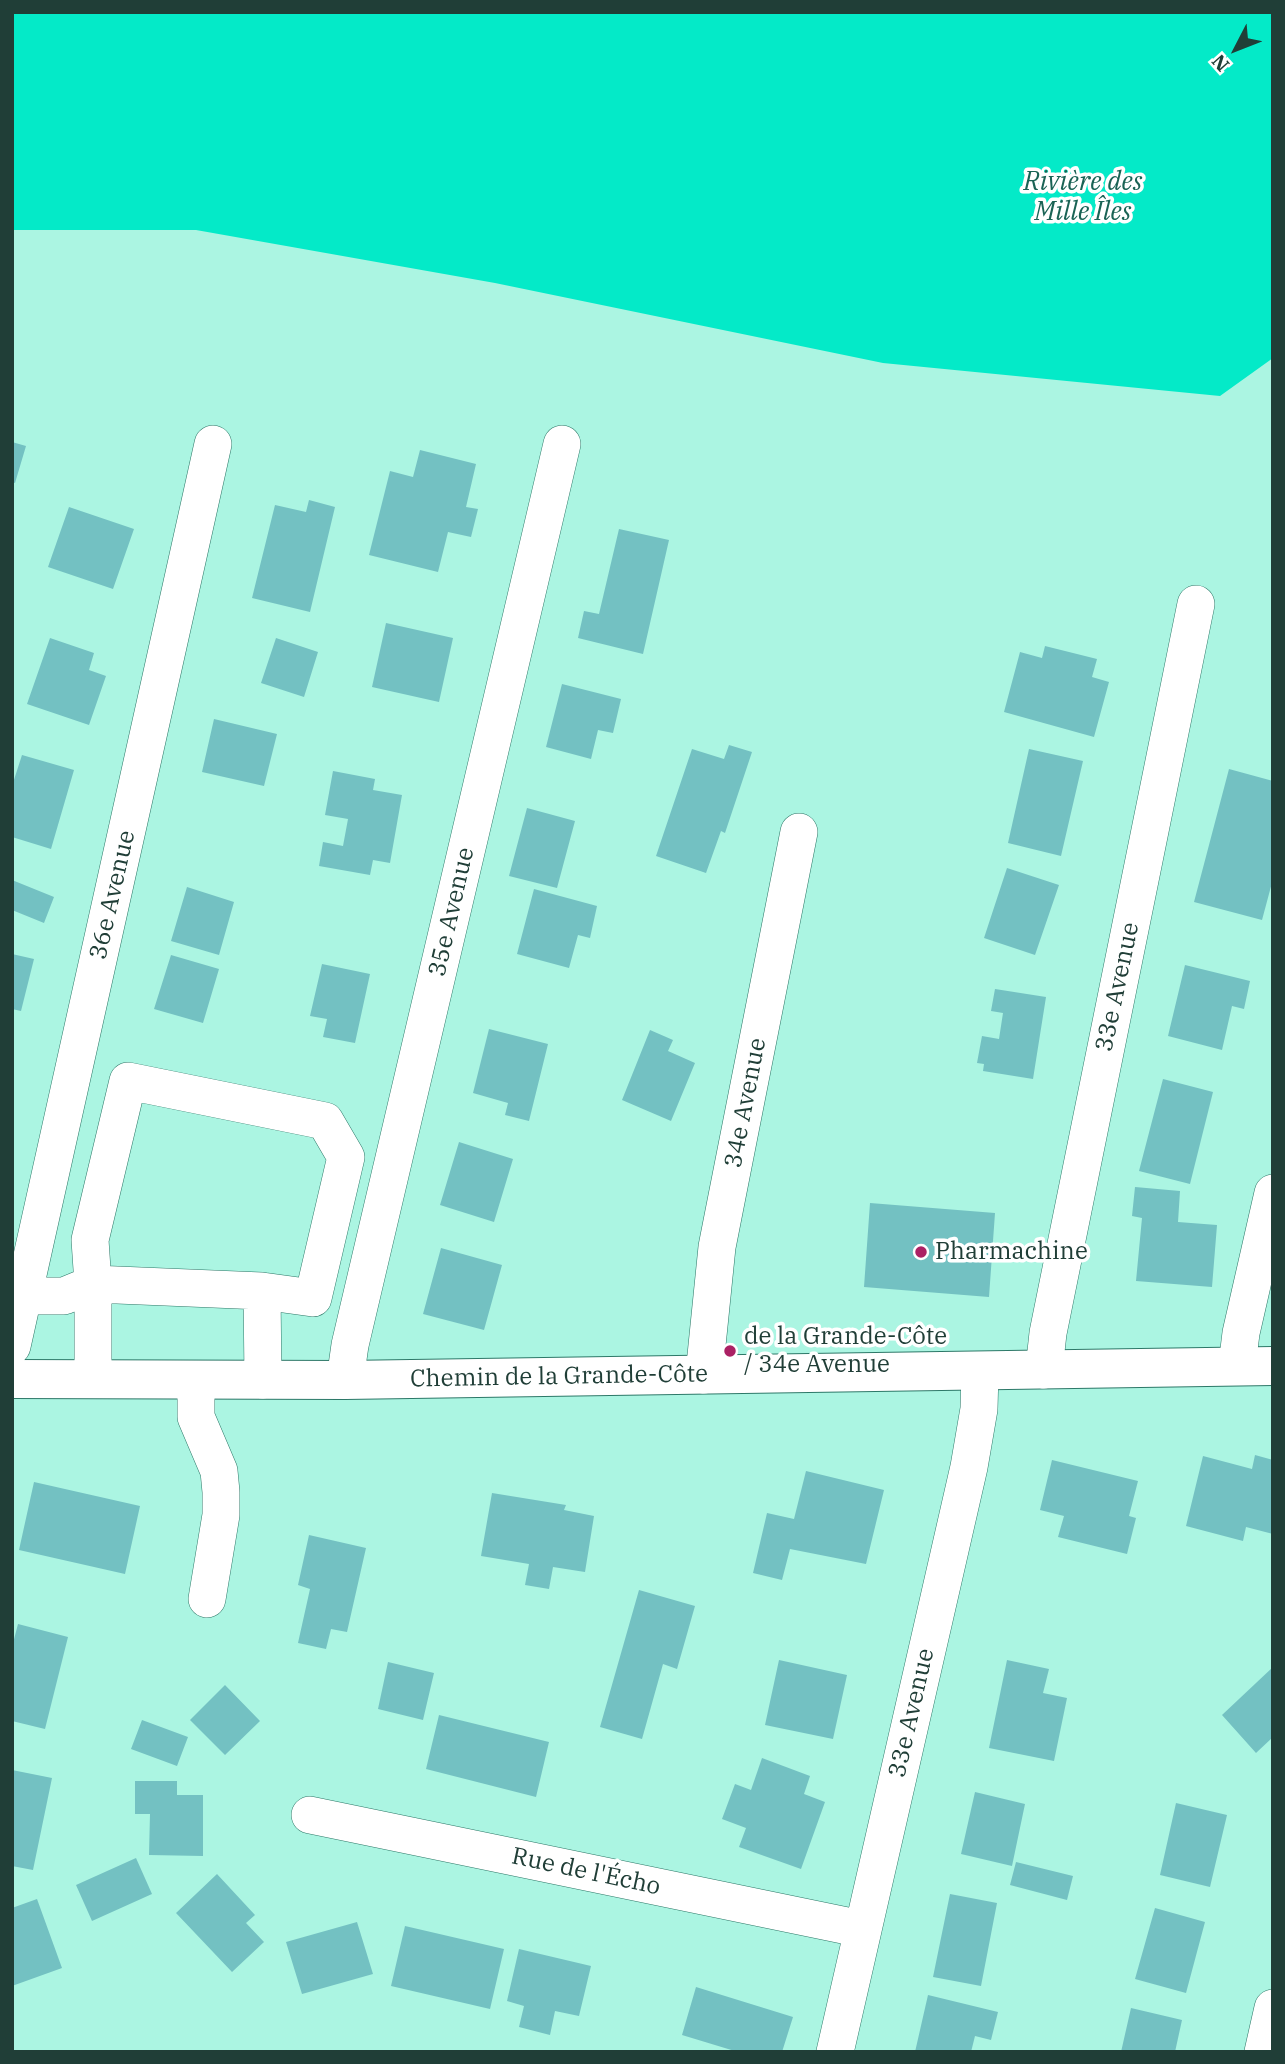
<!DOCTYPE html>
<meta charset="utf-8">
<style>
body{margin:0}
#map{position:relative;width:1285px;height:2064px;overflow:hidden;background:#abf5e2;font-family:"IBM Plex Serif",serif}
canvas{display:block}
.frame{position:absolute;inset:0;border:14px solid #203e37;pointer-events:none}
.north{position:absolute;left:1201px;top:14px;width:70px;height:70px;-webkit-text-stroke:5px #fff;paint-order:stroke;rotate:228deg;font-size:19px;font-weight:700;line-height:28px;text-align:center;color:#203e37}
.north::after{content:'';display:block;margin:auto;width:24px;height:32px;background:#203e37;clip-path:polygon(50% 0,100% 100%,50% 72%,0 100%)}
</style>
<div id="map">
<canvas width="1285" height="2064"></canvas>
<div class="frame"></div>
<div class="north">N</div>
</div>
<script>
const g = document.querySelector('canvas').getContext('2d');
g.lineJoin = 'round';
function fill(path, color) {
  g.fillStyle = color;
  g.fill(path, 'evenodd');
}
function stroke(path, color, width, dash) {
  g.strokeStyle = color;
  g.lineWidth = width;
  g.lineCap = dash ? 'butt' : 'round';
  g.setLineDash(dash || []);
  g.stroke(path);
}
function write(font, color, halo, rows, align = 'center') {
  g.font = font + ' "IBM Plex Serif",serif';
  g.lineWidth = 7;
  g.setLineDash([]);
  g.textBaseline = 'middle';
  g.strokeStyle = halo;
  g.fillStyle = color;
  for (const [text, x, y, turn = 0] of rows) {
    g.save();
    g.translate(x, y);
    g.rotate((+turn || 0) * Math.PI / 180);
    g.textAlign = isNaN(turn) ? turn : align;
    if (halo) g.strokeText(text, 0, 0);
    g.fillText(text, 0, 0);
    g.restore();
  }
}
const water = new Path2D(`
 M12,12H1273V358L1220,396L883,363L495,283L196,230H12Z`);
const building = new Path2D(`
 M12,442L26,446L15,483L12,482Z
 M420,450L476,464L466,507L478,509L471,537L448,532L438,572L369,555L390,471L413,477Z
 M309,500L335,507L310,612L252,598L275,505L306,512Z
 M69,507L134,529L113,589L48,567Z
 M619,529L669,540L643,654L578,638L584,611L599,614Z
 M386,623L453,638L439,702L372,687Z
 M50,638L94,653L89,670L106,676L89,725L27,704Z
 M276,638L318,652L304,697L261,683Z
 M1045,646L1097,659L1092,677L1109,682L1094,737L1004,712L1020,652L1042,658Z
 M562,684L621,699L613,733L598,730L591,759L546,747Z
 M214,719L277,734L264,786L202,772Z
 M729,745L752,752L725,833L721,831L706,873L656,856L692,749L724,759Z
 M1029,749L1083,761L1061,856L1008,843Z
 M22,755L74,770L51,849L12,837V786Z
 M1229,769L1273,781V879L1262,920L1194,902Z
 M333,771L375,779L373,790L402,795L390,863L373,860L370,875L319,866L323,842L343,846L348,819L325,815Z
 M527,808L575,821L557,888L509,876Z
 M1007,868L1059,885L1035,955L984,938Z
 M12,880L54,897L44,923L12,910Z
 M187,887L234,902L219,955L171,941Z
 M534,889L597,906L590,938L578,935L569,968L517,954Z
 M12,954L34,959L21,1011L12,1009Z
 M171,955L219,969L203,1023L154,1009Z
 M322,964L370,974L355,1043L323,1037L327,1019L310,1016Z
 M1185,965L1250,981L1244,1009L1232,1006L1222,1050L1168,1036Z
 M995,989L1046,997L1033,1079L983,1071L984,1064L977,1063L982,1036L999,1039L1003,1013L991,1011Z
 M489,1029L548,1044L529,1121L505,1115L508,1103L473,1093Z
 M650,1030L673,1040L668,1051L695,1063L671,1121L622,1100Z
 M1163,1079L1213,1092L1190,1184L1139,1171Z
 M459,1142L513,1159L494,1222L440,1205Z
 M1135,1187L1180,1191L1178,1222L1217,1225L1212,1287L1136,1281L1142,1218L1132,1216Z
 M870,1203L995,1213L989,1297L864,1287Z
 M441,1248L502,1265L484,1330L423,1314Z
 M1255,1455L1273,1460V1534L1246,1527L1243,1541L1186,1526L1203,1456L1252,1469Z
 M1052,1460L1138,1481L1129,1516L1136,1518L1127,1554L1058,1537L1064,1516L1040,1510Z
 M806,1471L884,1490L866,1564L790,1549L782,1580L753,1573L767,1513L794,1519Z
 M34,1482L140,1506L125,1574L19,1550Z
 M492,1493L566,1505L564,1510L594,1516L585,1572L553,1567L549,1589L525,1585L529,1564L481,1556Z
 M309,1535L366,1548L347,1632L331,1629L326,1649L298,1643L310,1589L298,1585Z
 M639,1590L695,1606L677,1669L663,1664L642,1739L600,1727Z
 M18,1624L68,1637L45,1729L12,1721V1647Z
 M779,1660L847,1675L833,1739L765,1725Z
 M1007,1660L1049,1669L1043,1693L1067,1698L1054,1761L989,1748Z
 M388,1662L434,1673L423,1720L378,1709Z
 M1273,1667V1737L1256,1753L1222,1715Z
 M225,1685L260,1721L225,1755L190,1720Z
 M439,1715L549,1742L536,1797L426,1769Z
 M142,1720L188,1737L177,1766L131,1749Z
 M762,1758L810,1776L804,1794L825,1802L801,1869L739,1847L746,1828L722,1819L735,1784L751,1790Z
 M12,1770L52,1778L33,1870L12,1866Z
 M135,1781H177V1795H203V1856L149,1855L150,1814H135Z
 M975,1792L1025,1804L1012,1866L961,1854Z
 M1176,1803L1227,1815L1210,1887L1160,1875Z
 M136,1858L152,1894L92,1921L76,1885Z
 M1016,1862L1073,1876L1067,1900L1010,1885Z
 M217,1874L255,1915L246,1923L264,1942L232,1972L176,1913Z
 M950,1894L997,1903L981,1986L933,1977Z
 M37,1899L62,1968L12,1986V1908Z
 M1155,1908L1205,1922L1186,1993L1135,1979Z
 M357,1922L373,1974L302,1994L286,1942Z
 M405,1926L504,1949L490,2009L391,1986Z
 M519,1949L591,1966L579,2016L555,2011L550,2035L519,2027L524,2006L507,2001Z
 M696,1987L793,2017L782,2052H738L682,2035Z
 M928,1995L998,2012L991,2040L975,2036L971,2052H915Z
 M1131,2008L1182,2020L1175,2052H1121Z`);
const minor = new Path2D(`
 M23,1296H64L93,1284L90,1240L128,1081L325,1121L346,1157L313,1298L262,1291
 M12,1346L213,444
 M1237,1366L1241,1333L1273,1193
 M1044,1370L1048,1333L1196,604
 M704,1375L717,1247L799,832
 M93,1379V1284L262,1291L263,1380
 M196,1380V1417L219,1471L221,1492V1515L207,1599
 M345,1380L350,1345L562,444
 M310,1815L862,1929
 M835,2052L969,1467L979,1409L980,1372
 M1263,2052L1273,2008`);
const major = new Path2D(`
 M12,1379L345,1380L1273,1366`);
const markers = [
 [921,1252,7,"#ab2164"],
 [730,1351,7,"#ab2164"]
];
const streetNames = [
 ["36e Avenue",113,895,-77],
 ["35e Avenue",452,912,-77],
 ["33e Avenue",1118,987,-78],
 ["34e Avenue",746,1103,-79],
 ["Chemin de la Grande-Côte",559,1377,-1],
 ["33e Avenue",912,1713,-77],
 ["Rue de l'Écho",586,1872,12]
];
const poiNames = [
 ["Pharmachine",935,1252],
 ["de la Grande-Côte",744,1337],
 ["/ 34e Avenue",744,1365]
];
const waterNames = [
 ["Rivière des",1083,182],
 ["Mille Îles",1083,212]
];
fill(water, '#04eac8');
fill(building, '#73c1c2');
stroke(minor, '#2d7868', 38);
stroke(major, '#2d7868', 40);
stroke(minor, '#fff', 37);
stroke(major, '#fff', 38);
for (const [x, y, r, color] of markers) {
  const dot = new Path2D();
  dot.arc(x, y, r, 0, 2 * Math.PI);
  g.fillStyle = color;
  g.fill(dot);
  stroke(dot, '#fff', 2.5);
}
write('24px', '#203e37', '#fff', streetNames);
write('24px', '#203e37', '#fff', poiNames, 'left');
write('italic 26px', '#1a6355', '#fff', waterNames);
</script>
